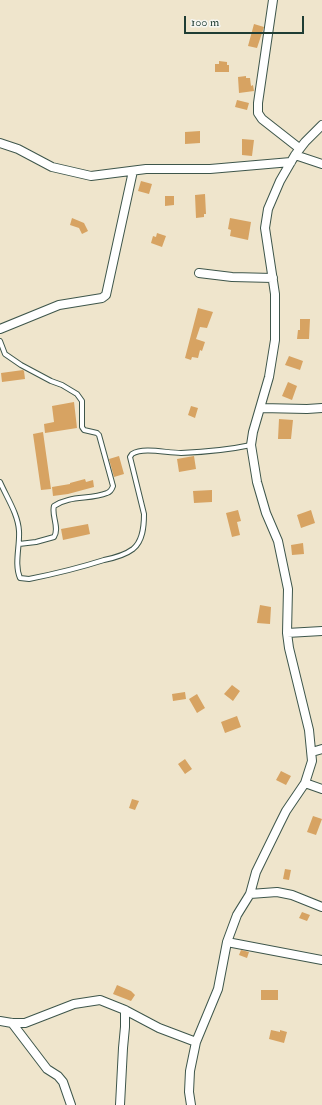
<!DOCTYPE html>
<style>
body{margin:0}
#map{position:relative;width:322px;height:1105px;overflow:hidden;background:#efe5cc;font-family:"IM FELL Double Pica",serif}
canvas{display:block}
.scale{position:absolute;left:184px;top:16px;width:120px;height:18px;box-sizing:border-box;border:2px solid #1f3d34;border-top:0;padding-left:5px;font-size:12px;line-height:14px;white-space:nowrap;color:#1f3d34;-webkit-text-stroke:3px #f6f6f2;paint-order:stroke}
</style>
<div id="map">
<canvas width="322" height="1105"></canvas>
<div class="scale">100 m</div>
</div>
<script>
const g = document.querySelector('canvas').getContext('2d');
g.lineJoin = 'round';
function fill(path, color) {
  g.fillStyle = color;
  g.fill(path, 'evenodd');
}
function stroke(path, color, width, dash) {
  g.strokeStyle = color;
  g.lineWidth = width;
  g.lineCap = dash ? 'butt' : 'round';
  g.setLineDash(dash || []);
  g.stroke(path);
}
const building = new Path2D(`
 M254,24L264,27L257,48L248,46Z
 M219,61L227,62V65H229V72H215V64H219Z
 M246,76V78H250L251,86L253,85L254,91L239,93L238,77Z
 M237,100L249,103L247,110L235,107Z
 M200,131V143L185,144V132Z
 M242,139L254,140L252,156L242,155Z
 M141,181L152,184L149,194L138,191Z
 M205,194L206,214H204V217L196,218L195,195Z
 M165,196H174V205L165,206Z
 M72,218L84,223L88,231L82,234L79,228L70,225Z
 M230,218L251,222L248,240L230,236L231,230L228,229Z
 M157,233L166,236L162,247L151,243L153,236L156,237Z
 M198,308L213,312L207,328L200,327L196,339L205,342L202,351L200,350L198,358L192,357L191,360L185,358Z
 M300,319H310L309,339H297L298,330H300Z
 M289,356L303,361L300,370L285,365Z
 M23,370L24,371L25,379L2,382L1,373Z
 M288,382L297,386L292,400L282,396Z
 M74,402L77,428L45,433L44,424L54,422L52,406Z
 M191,406L198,408L195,418L188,415Z
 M279,419L293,420L291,439H278Z
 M43,432L51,489L41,490L33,434Z
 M119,456L124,474L114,477L109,459Z
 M194,456L196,469L179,472L177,459Z
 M85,479L86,482L93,480L94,487L68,494L53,496L52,487L70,484V483Z
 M212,490V502L194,503L193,491Z
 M238,510L241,521L237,522L240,535L232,537L226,513Z
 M311,510L315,523L301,528L297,515Z
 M88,524L90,534L63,540L61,529Z
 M303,543L304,554L292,555L291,545Z
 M260,605L271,607L270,624L257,623Z
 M232,685L240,691L233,701L224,694Z
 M185,692L186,699L173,701L172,694Z
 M197,694L205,708L197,713L189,699Z
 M237,716L241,727L225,733L221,722Z
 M185,759L192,769L185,774L178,764Z
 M281,771L291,776L286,785L276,780Z
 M132,799L139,801L135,810L129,808Z
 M313,816L322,819L316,835L307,832Z
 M285,869L291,870L289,880L283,879Z
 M302,912L310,915L307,921L299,918Z
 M241,950L249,952L247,958L239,955Z
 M117,985L131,991L135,995L131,1001L113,994Z
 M261,990H278V1000H261Z
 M271,1030L280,1032V1030L287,1032L284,1043L269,1039Z`);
const lane = new Path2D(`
 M0,341L5,354L21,365L51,381L62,385L77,394L82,401V427L84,430L97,433L99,435L113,486C112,489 110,492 107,493C90,500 70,495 54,506C51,515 60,528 54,537L36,542L19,544
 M0,482C7,498 18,514 19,531C20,546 14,564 20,578L29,579C54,574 79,568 104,560C114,558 125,555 133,549C143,541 144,526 144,514L130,457L132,454C144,447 166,453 181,453C204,452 228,450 251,445`);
const street = new Path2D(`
 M273,0L258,103V113L262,119L299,148
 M0,143L18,149L52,167L91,176L146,169H210L291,162
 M295,155L322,164
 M199,273L232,277L273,278
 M0,329L59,305L102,298L106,295L133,171
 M261,408L307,409L322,408
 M287,633L322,631
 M312,752L322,749
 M305,783L322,789
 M250,894L277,892L292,895L322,907
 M227,942L322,960
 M0,1021L12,1023H25L74,1004L100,1000L125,1010L159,1028L196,1042
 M12,1023L47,1069L58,1076L63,1082L71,1105
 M120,1105L123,1048L125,1027V1010
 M191,1105L189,1092L190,1071L196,1042L218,989L227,942L237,915L250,894L256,872L280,823L286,811L305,783L312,761L309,730L289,648L287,633L288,589L278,541L266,513L257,482L251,445L253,432L269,377L275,340V294L265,228L268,209L280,181L295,155L305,142L322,125`);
fill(building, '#d7a362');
stroke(lane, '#3e564b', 6);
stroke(street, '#3e564b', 10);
stroke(lane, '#fff', 4);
stroke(street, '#fff', 8);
</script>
